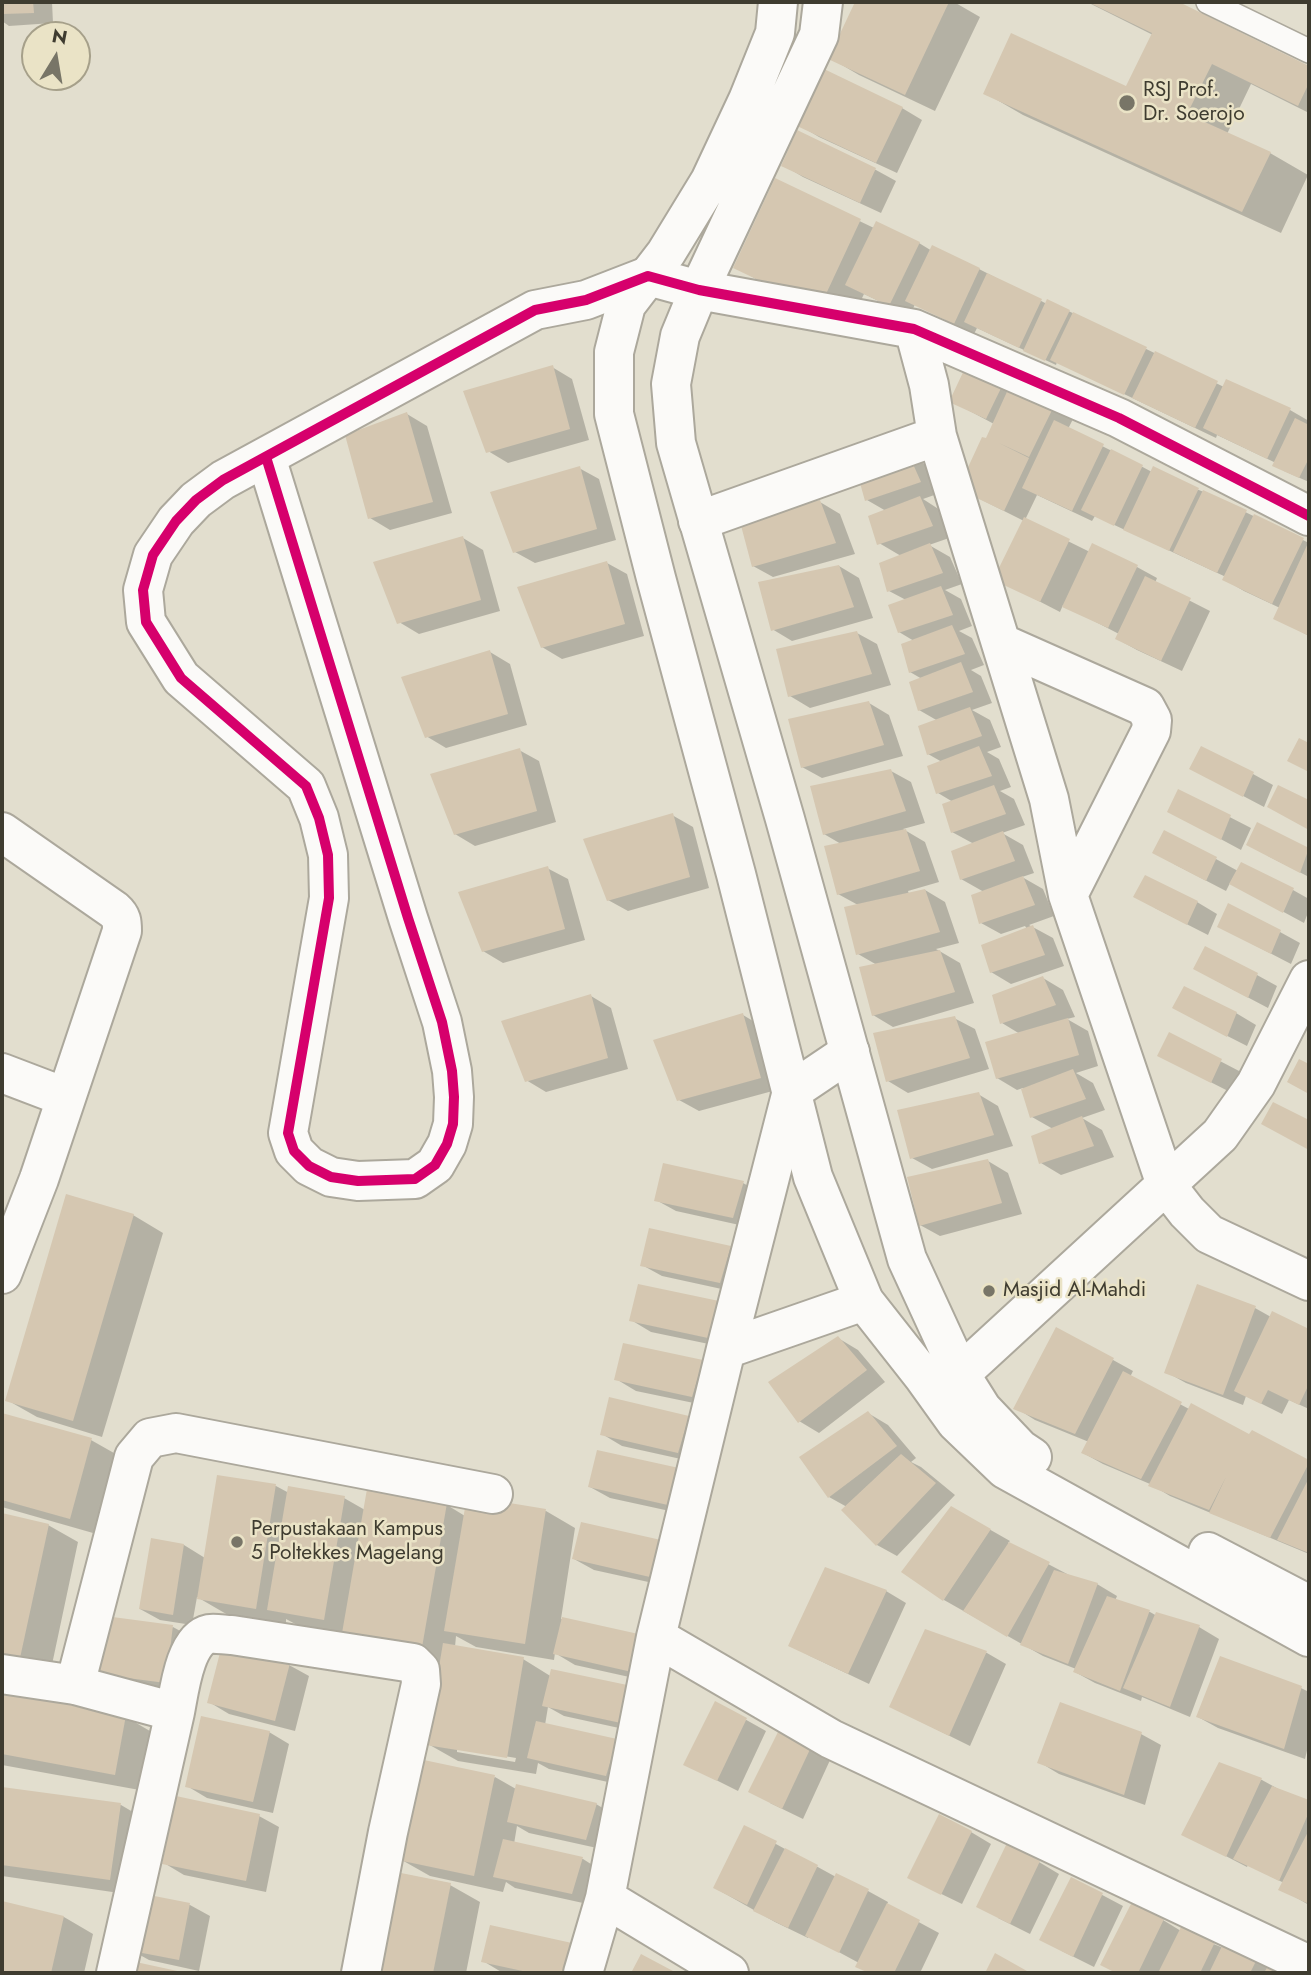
<!DOCTYPE html>
<style>
body{margin:0}
#map{position:relative;width:1311px;height:1975px;overflow:hidden;background:#e2dece;font-family:Jost,sans-serif}
canvas{display:block}
.frame{position:absolute;inset:0;border:4px solid #3f3c30;pointer-events:none}
.north{position:absolute;left:21px;top:21px;width:70px;height:70px;box-sizing:border-box;background:#eae3c6;border:2px solid #a6a08a;border-radius:50%;rotate:11deg;font-size:19px;font-weight:700;line-height:28px;text-align:center;color:#3f3c30}
.north::after{content:'';display:block;margin:auto;width:24px;height:32px;background:#787567;clip-path:polygon(50% 0,100% 100%,50% 72%,0 100%)}
</style>
<div id="map">
<canvas width="1311" height="1975"></canvas>
<div class="frame"></div>
<div class="north">N</div>
</div>
<script>
const g = document.querySelector('canvas').getContext('2d');
g.lineJoin = 'round';
function fill(path, color) {
  g.fillStyle = color;
  g.fill(path, 'evenodd');
}
function stroke(path, color, width, dash) {
  g.strokeStyle = color;
  g.lineWidth = width;
  g.lineCap = dash ? 'butt' : 'round';
  g.setLineDash(dash || []);
  g.stroke(path);
}
function write(font, color, halo, rows, align = 'center') {
  g.font = font + ' Jost,sans-serif';
  g.lineWidth = 5;
  g.setLineDash([]);
  g.textBaseline = 'middle';
  g.strokeStyle = halo;
  g.fillStyle = color;
  for (const [text, x, y, turn = 0] of rows) {
    g.save();
    g.translate(x, y);
    g.rotate((+turn || 0) * Math.PI / 180);
    g.textAlign = isNaN(turn) ? turn : align;
    if (halo) g.strokeText(text, 0, 0);
    g.fillText(text, 0, 0);
    g.restore();
  }
}
const shadow = new Path2D(`
 M2,2H52L53,23L9,26L2,21Z
 M857,2H954L980,17L935,111L859,75L830,58Z
 M1087,2H1175L1309,68V113L1251,84L1227,134L1270,153L1308,175L1281,233L1023,115L985,93L1127,88L1153,35Z
 M902,108L922,120L897,173L819,137L799,125Z
 M798,133L876,170L896,181L881,213L803,177L783,165Z
 M776,181L874,228L919,243L932,251L979,269L1047,304L1048,301L1224,387L1290,410L1309,421L1308,426L1309,427V482L1284,471L1276,463L1217,435L1216,438L1057,362L1056,365L977,328L974,334L915,304L910,316L864,294L849,325L765,284L735,267Z
 M552,367L572,379L589,440L508,463L488,451Z
 M967,369L1074,417L1068,429L1122,456L1152,472L1204,492L1309,543V636L1275,618L1280,608L1244,591L1225,580L1226,577L1095,516L1092,521L1037,495L1025,520L1090,552L1137,567L1157,578L1155,583L1210,611L1182,671L1137,650L1117,639L1119,634L1063,605L1060,612L996,579L1024,521L980,499L987,440L994,424L951,401Z
 M407,414L427,426L452,513L390,530L370,518Z
 M908,455L928,466L940,493L923,499L940,510L952,537L929,545L950,557L962,584L945,590L961,599L972,626L959,631L972,638L984,665L971,670L981,676L992,703L972,710L990,720L1001,747L987,752L999,759L1011,787L1000,791L1014,799L1025,825L1002,833L1023,845L1034,873L1022,877L1043,889L1054,916L1029,925L1053,938L1064,966L1011,984L991,972L1027,929L1025,926L1001,934L981,923L984,892L961,879L974,844L952,832L953,802L938,793L942,762L928,754L938,721L919,710L922,679L910,672L914,641L899,632L906,600L889,591L901,556L879,543L886,511L867,500Z
 M579,468L599,479L616,540L535,563L515,552Z
 M820,502L840,514L855,554L773,577L753,566Z
 M463,538L483,550L500,611L419,634L399,622Z
 M607,563L627,574L644,636L562,659L542,647Z
 M839,566L859,578L873,618L792,641L772,629Z
 M857,633L877,644L891,685L810,708L790,696Z
 M490,652L510,664L527,725L446,748L426,736Z
 M869,703L889,715L903,756L822,778L802,767Z
 M519,750L539,761L556,822L475,846L455,834Z
 M891,771L911,782L925,823L903,829L925,842L939,882L908,891L909,894L925,890L945,902L959,943L936,949L960,963L974,1003L893,1027L873,1015L877,965L858,954V905L838,894L841,844L824,834Z
 M1253,774L1273,785L1264,807L1211,779Z
 M1179,791L1251,828L1241,850L1189,822Z
 M672,815L693,827L709,888L628,911L608,900Z
 M1258,825L1309,850V877L1268,856Z
 M1216,859L1238,871L1293,890L1309,899V910L1304,923L1230,883L1226,891L1174,864Z
 M547,868L568,879L585,940L503,963L483,951Z
 M1197,902L1217,914L1208,935L1155,908Z
 M1280,932L1300,943L1291,964L1239,937Z
 M1257,975L1277,986L1268,1008L1215,980Z
 M1043,978L1063,990L1075,1017L1067,1019L1088,1031L1098,1066L1076,1073L1093,1083L1105,1110L1082,1118L1102,1130L1114,1157L1061,1175L1041,1163L1053,1129L1032,1117L1023,1088L1017,1090L997,1078L1020,1034L1002,1023Z
 M591,996L611,1008L628,1069L546,1092L526,1080Z
 M1236,1013L1256,1025L1247,1046L1194,1019Z
 M743,1015L763,1027L780,1089L699,1111L679,1100Z
 M954,1018L975,1029L989,1069L908,1093L888,1081Z
 M1170,1035L1241,1072L1232,1093L1179,1066Z
 M978,1094L998,1106L1013,1146L932,1169L912,1158Z
 M988,1161L1008,1173L1022,1214L940,1236L920,1225Z
 M743,1183L763,1194L753,1228L676,1211L656,1200Z
 M133,1215L163,1233L102,1437L37,1417L7,1400Z
 M730,1248L750,1259L740,1293L662,1276L642,1265Z
 M718,1303L728,1348L651,1332L631,1320Z
 M1255,1308L1271,1317L1273,1313L1309,1331V1409L1289,1400L1282,1414L1246,1396L1243,1405L1186,1383L1166,1372Z
 M1057,1329L1133,1371L1130,1377L1189,1409L1250,1436L1252,1432L1309,1462V1554L1170,1496L1150,1484L1103,1464L1083,1453L1089,1442L1035,1420L1016,1408Z
 M838,1338L858,1350L885,1382L819,1433L799,1421Z
 M624,1345L703,1362L723,1373L713,1407L636,1391L616,1379Z
 M610,1400L689,1417L709,1429L699,1463L622,1446L602,1434Z
 M868,1413L888,1425L916,1458L911,1462L921,1467L955,1495L897,1556L877,1545L843,1510L847,1507L829,1497Z
 M2,1415L91,1440L121,1457L100,1535L2,1507Z
 M678,1470L688,1515L610,1498L590,1487Z
 M218,1477L276,1486L289,1493L344,1498L365,1510L369,1491L447,1505L465,1516L468,1498L546,1511L575,1528L561,1619L642,1636L652,1682L575,1665L555,1653L554,1660L476,1647L456,1636L455,1647L523,1659L642,1733L564,1716L548,1707L545,1725L616,1741L626,1786L549,1769L538,1763L536,1774L458,1761L428,1744L441,1667L372,1655L299,1626L286,1619V1625L228,1615L197,1597L192,1625L160,1620L140,1609L152,1540L184,1545L205,1558ZM457,1748L516,1758L515,1762L457,1752Z
 M952,1508L1010,1541L1008,1543L1069,1575L1097,1584L1117,1596L1115,1601L1150,1612L1157,1616L1199,1627L1219,1639L1190,1717L1142,1697L1141,1701L1095,1683L1075,1672L1076,1669L1043,1656L944,1600Z
 M2,1515L48,1525L78,1542L50,1674L2,1664Z
 M661,1542L671,1587L594,1570L574,1559Z
 M886,1591L906,1603L869,1684L810,1656L790,1645Z
 M173,1627L193,1638L186,1693L119,1684L99,1673Z
 M926,1631L987,1653L1006,1664L970,1746L891,1707Z
 M289,1665L309,1676L295,1731L229,1714L209,1702Z
 M1301,1688L1309,1692V1742L1305,1759L1218,1728L1198,1717Z
 M2,1694L126,1717L155,1734L145,1791L2,1765Z
 M716,1703L766,1731L738,1791L706,1775Z
 M781,1731L831,1758L803,1819L770,1803Z
 M269,1732L289,1744L273,1813L207,1798L187,1786Z
 M1141,1734L1161,1745L1145,1805L1059,1774L1039,1762Z
 M1220,1764L1262,1780L1282,1791L1309,1802V1905L1281,1889L1284,1883L1248,1865L1247,1867L1183,1834Z
 M495,1777L516,1789L596,1804L616,1816L606,1850L529,1833L517,1826L514,1844L583,1859L602,1871L592,1905L515,1888L506,1882L503,1892L430,1876L400,1859Z
 M2,1789L121,1805L150,1822L140,1894L190,1905L210,1916L199,1971L149,1960L129,1949L140,1896L2,1876Z
 M259,1816L279,1827L266,1892L184,1875L164,1863Z
 M745,1827L836,1877L837,1875L868,1891L888,1902L887,1905L939,1933L920,1973H870L858,1966L859,1963L809,1936L808,1938L775,1922L715,1888Z
 M971,1832L991,1844L962,1904L929,1888Z
 M1039,1862L1059,1874L1030,1934L998,1918Z
 M1072,1879L1123,1906L1094,1967L1062,1951Z
 M450,1885L480,1902L466,1973H367Z
 M2,1903L64,1917L93,1934L84,1973H2Z
 M1163,1920L1181,1931L1256,1961L1269,1968L1304,1973H1118L1103,1964Z
 M492,1927L586,1973H503L483,1961Z`);
const building = new Path2D(`
 M2,2H33L34,13L2,14Z
 M855,2H949L905,95L828,59Z
 M1088,2H1179L1309,66V83L1298,106L1212,64L1187,114L1271,152L1242,212L983,94L1011,33L1126,86L1152,33Z
 M824,69L903,107L876,163L797,126Z
 M797,130L876,168L860,203L781,166Z
 M775,178L861,219L819,309L733,268Z
 M876,221L920,242L889,306L845,285Z
 M932,245L980,268L954,324L905,301Z
 M987,273L1042,299L1019,348L964,322Z
 M1047,299L1070,310L1045,361L1023,351Z
 M1073,312L1147,347L1124,395L1050,360Z
 M1155,351L1218,381L1195,428L1132,398Z
 M553,365L570,429L486,453L463,391Z
 M966,366L1003,384L986,419L949,402Z
 M1226,379L1291,408L1267,459L1203,428Z
 M1011,383L1055,404L1029,457L999,443L1029,458L1004,511L958,489L982,437L986,438Z
 M407,412L433,502L368,519L345,435Z
 M1295,418L1309,425V458L1299,478L1272,466Z
 M1054,420L1104,444L1072,511L1022,488Z
 M1111,449L1143,465L1114,526L1081,510Z
 M908,453L921,482L865,501L857,472Z
 M580,466L597,529L513,553L490,492Z
 M1153,466L1199,488L1169,551L1123,530Z
 M1203,490L1247,510L1217,573L1173,552Z
 M920,496L933,526L877,545L868,516Z
 M820,500L836,543L752,567L739,518Z
 M1254,514L1304,538L1272,604L1222,580Z
 M1024,517L1070,539L1040,602L993,580Z
 M463,536L481,600L397,624L373,562Z
 M1309,541V636L1273,619Z
 M930,543L943,573L887,592L879,563Z
 M1092,543L1138,565L1108,628L1062,607Z
 M607,561L625,624L541,648L517,587Z
 M839,565L854,607L771,631L758,582Z
 M1145,576L1191,598L1161,661L1115,639Z
 M941,586L953,615L898,633L888,605Z
 M952,625L965,654L909,673L901,644Z
 M857,631L872,674L788,697L776,649Z
 M490,650L508,714L425,738L401,677Z
 M961,662L973,692L918,711L909,682Z
 M869,701L884,745L801,768L788,719Z
 M970,707L982,736L927,755L918,726Z
 M1299,738L1309,743V772L1287,761Z
 M979,746L992,776L936,794L927,766Z
 M1201,746L1254,772L1243,797L1189,769Z
 M520,748L537,811L454,835L430,774Z
 M891,769L906,811L823,835L810,786Z
 M994,785L1006,814L951,833L942,804Z
 M1278,785L1309,800V830L1267,807Z
 M1178,789L1231,815L1221,840L1167,812Z
 M673,813L690,877L607,901L583,839Z
 M1257,822L1309,848L1300,873L1246,845Z
 M906,829L920,871L837,895L824,846Z
 M1164,830L1217,857L1206,881L1152,853Z
 M1003,831L1015,861L960,880L951,851Z
 M1241,862L1294,888L1283,913L1229,884Z
 M548,866L565,929L482,952L458,892Z
 M1145,875L1198,901L1187,925L1133,897Z
 M1023,876L1035,905L979,924L971,895Z
 M925,889L940,932L856,955L844,907Z
 M1228,903L1281,930L1271,954L1217,927Z
 M1033,925L1045,955L990,973L981,945Z
 M1205,946L1258,973L1248,998L1193,969Z
 M940,950L955,992L872,1016L859,967Z
 M1043,976L1056,1005L1000,1024L992,995Z
 M1184,986L1237,1012L1227,1037L1172,1008Z
 M591,994L608,1058L525,1082L501,1021Z
 M743,1013L761,1078L677,1101L653,1040Z
 M955,1016L970,1058L886,1082L873,1033Z
 M1068,1018L1079,1055L996,1079L985,1042Z
 M1169,1032L1222,1059L1211,1083L1157,1056Z
 M1299,1059L1309,1064V1094L1287,1082Z
 M1073,1069L1086,1099L1030,1118L1021,1089Z
 M979,1092L994,1135L910,1159L897,1110Z
 M1273,1102L1309,1120V1150L1261,1124Z
 M1082,1116L1094,1146L1039,1164L1031,1136Z
 M988,1159L1002,1203L919,1226L907,1177Z
 M663,1163L744,1181L733,1218L654,1201Z
 M66,1194L134,1214L73,1421L5,1401Z
 M649,1228L731,1246L720,1283L640,1266Z
 M638,1284L719,1301L708,1338L629,1321Z
 M1197,1284L1256,1306L1223,1395L1164,1373Z
 M1272,1311L1309,1329V1384L1299,1405L1268,1390L1261,1404L1234,1391Z
 M1056,1327L1114,1358L1075,1434L1013,1409Z
 M838,1336L867,1370L798,1423L768,1382Z
 M623,1343L703,1360L692,1397L614,1380Z
 M1123,1371L1182,1402L1141,1479L1081,1453Z
 M609,1397L689,1416L678,1453L600,1435Z
 M1191,1403L1249,1434L1252,1430L1309,1460V1463L1270,1538L1209,1513L1226,1477L1209,1510L1148,1486Z
 M868,1411L897,1446L828,1498L799,1457Z
 M2,1413L92,1438L70,1519L2,1500Z
 M597,1450L679,1468L668,1505L588,1487Z
 M901,1454L936,1483L876,1546L841,1510Z
 M217,1475L276,1484L256,1609L197,1599Z
 M1309,1478V1553L1277,1540Z
 M288,1486L345,1496L324,1620L267,1610Z
 M367,1489L447,1503L421,1653L341,1639Z
 M467,1496L546,1509L525,1644L444,1631Z
 M951,1506L991,1529L943,1601L901,1572Z
 M2,1513L49,1524L20,1658L2,1654Z
 M581,1522L661,1540L650,1577L572,1559Z
 M151,1538L184,1544L173,1615L139,1609Z
 M1009,1542L1050,1562L1007,1637L963,1611Z
 M825,1567L887,1590L848,1674L788,1646Z
 M1054,1570L1098,1583L1068,1664L1020,1645Z
 M1107,1596L1150,1610L1120,1691L1073,1672Z
 M1156,1612L1200,1625L1170,1707L1123,1688Z
 M105,1616L173,1625L166,1683L97,1674Z
 M562,1617L643,1635L632,1672L553,1654Z
 M925,1629L987,1651L949,1736L889,1707Z
 M443,1643L524,1657L507,1758L426,1745Z
 M222,1645L290,1663L275,1721L207,1703Z
 M1220,1656L1302,1686L1284,1749L1196,1717Z
 M551,1669L632,1686L621,1723L542,1706Z
 M2,1692L126,1715L115,1775L2,1754Z
 M715,1701L747,1718L717,1781L683,1765Z
 M1060,1702L1142,1732L1124,1795L1037,1763Z
 M201,1716L270,1731L253,1802L185,1787Z
 M536,1721L617,1739L606,1776L527,1758Z
 M780,1728L812,1745L782,1809L748,1792Z
 M419,1759L495,1775L474,1876L398,1860Z
 M1219,1762L1262,1778L1226,1857L1181,1835Z
 M516,1784L597,1803L586,1840L507,1822Z
 M1272,1786L1309,1800V1812L1279,1881L1233,1859Z
 M2,1787L121,1803L110,1880L2,1865Z
 M176,1796L260,1814L246,1881L162,1864Z
 M939,1814L972,1831L941,1895L907,1878Z
 M744,1825L777,1841L747,1905L713,1888Z
 M1309,1830V1904L1278,1890Z
 M503,1839L583,1857L572,1894L493,1877Z
 M1007,1843L1040,1861L1010,1924L976,1907Z
 M785,1848L818,1865L788,1928L753,1911Z
 M386,1870L451,1883L433,1973H365Z
 M836,1873L869,1889L839,1953L805,1936Z
 M1071,1877L1103,1893L1073,1957L1039,1940Z
 M139,1893L190,1903L179,1960L127,1950Z
 M2,1901L64,1916L51,1973H2Z
 M1132,1902L1164,1919L1138,1973H1116L1100,1965Z
 M887,1903L920,1920L894,1973H869L855,1967Z
 M490,1925L572,1943L563,1973H532L481,1962Z
 M1182,1925L1215,1942L1200,1973H1158Z
 M1224,1942L1257,1959L1250,1973H1209Z
 M995,1953L1027,1971L1026,1973H985Z
 M641,1954L673,1971L672,1973H631Z
 M122,1959L182,1972V1973H119Z
 M1272,1959L1309,1973H1264Z`);
const service = new Path2D(`
 M1208,2L1309,51`);
const minor = new Path2D(`
 M914,329L929,385L937,436L1049,799L1068,895L1166,1185L1187,1212L1209,1234L1309,1281
 M266,457L408,918L442,1022L452,1071L454,1097L453,1124L447,1144L435,1165L415,1179L358,1181L331,1177L309,1166L294,1151L288,1133L329,898L328,855L319,818L306,786L181,678L146,622L143,590L153,555L176,521L196,500L223,480L535,310L586,300L648,276L699,290L914,329L1119,418L1309,516
 M698,521L937,436
 M1001,643L1145,707L1152,720L1151,731L1068,895
 M2,832L114,910C122,917 122,922 122,931L39,1179L2,1274
 M2,1073L65,1097
 M726,1349L864,1301
 M960,1374L1220,1135L1256,1084L1309,980
 M656,1637L831,1739L1309,1965
 M2,1674L75,1685L175,1712L116,1973
 M75,1685L134,1457L150,1438L176,1433L493,1494
 M175,1712C179,1692 185,1639 209,1634C216,1633 225,1635 232,1635L413,1663L420,1670L421,1684L388,1832L361,1973
 M605,1898L729,1973
 M583,1973L605,1898L656,1637L726,1349L792,1091L850,1052`);
const tertiary = new Path2D(`
 M778,2L775,33L748,100L710,181L666,253L626,305L614,352V414L656,578L736,874L813,1177L864,1301L923,1376L956,1422L1005,1469L1309,1637
 M823,2L819,35L699,290L680,336L671,384L676,443L785,819L907,1259L960,1374L982,1409L1020,1449L1032,1457
 M1208,1552L1309,1605`);
const cycleway = new Path2D(`
 M266,457L408,918L442,1022L452,1071L454,1097L453,1124L447,1144L435,1165L415,1179L358,1181L331,1177L309,1166L294,1151L288,1133L329,898L328,855L319,818L306,786L181,678L146,622L143,590L153,555L176,521L196,500L223,480L535,310L586,300L648,276L699,290L914,329L1119,418L1309,516`);
const markers = [
 [1127,103,9,"#787567"],
 [989,1291,7,"#787567"],
 [237,1542,7,"#787567"]
];
const poiNames = [
 ["RSJ Prof.",1143,91],
 ["Dr. Soerojo",1143,115],
 ["Masjid Al-Mahdi",1003,1291],
 ["Perpustakaan Kampus",251,1530],
 ["5 Poltekkes Magelang",251,1554]
];
fill(shadow, '#0003');
fill(building, '#d5c7b1');
stroke(service, '#aca89c', 26);
stroke(minor, '#aca89c', 42);
stroke(tertiary, '#aca89c', 42);
stroke(service, '#fbfaf8', 23);
stroke(minor, '#fbfaf8', 38);
stroke(tertiary, '#fbfaf8', 38);
stroke(cycleway, '#d6006c', 10);
for (const [x, y, r, color] of markers) {
  const dot = new Path2D();
  dot.arc(x, y, r, 0, 2 * Math.PI);
  g.fillStyle = color;
  g.fill(dot);
  stroke(dot, '#eae3c6', 2.5);
}
write('21px', '#3f3c30', '#eae3c6', poiNames, 'left');
</script>
